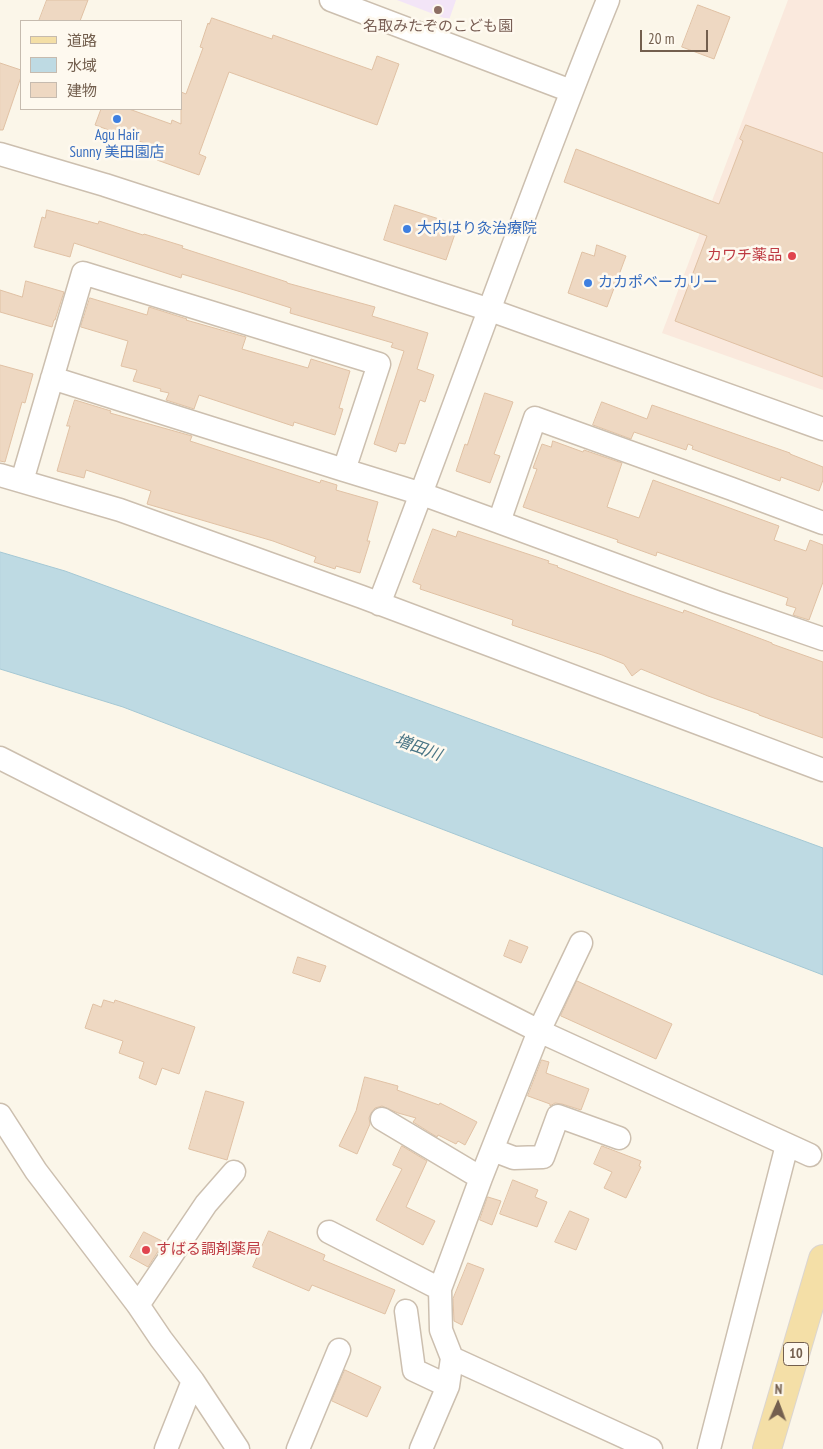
<!DOCTYPE html>
<meta charset="utf-8">
<style>
body{margin:0}
#map{position:relative;width:823px;height:1449px;overflow:hidden;background:#fbf6e9;font-family:"PT Sans Narrow","Noto Sans JP",sans-serif}
canvas{display:block}
.legend{position:absolute;left:20px;top:20px;width:162px;height:90px;box-sizing:border-box;background:#fef9ef;border:1px solid #c6bbaf;margin:0;padding:6px 9px;list-style:none;font-size:15px;color:#735f4e}
.legend li{display:flex;align-items:center;gap:10px;height:25px}
.legend b{width:25px;border:1px solid #c6bbaf}
.north{position:absolute;left:753px;top:1379px;width:50px;height:50px;-webkit-text-stroke:4px #fef9ef;paint-order:stroke;rotate:2deg;font-size:14px;font-weight:700;line-height:20px;text-align:center;color:#735f4e}
.north::after{content:'';display:block;margin:auto;width:18px;height:22px;background:#735f4e;clip-path:polygon(50% 0,100% 100%,50% 72%,0 100%)}
.scale{position:absolute;left:640px;top:30px;width:68px;height:22px;box-sizing:border-box;border:2px solid #735f4e;border-top:0;padding-left:6px;font-size:15px;line-height:18px;white-space:nowrap;color:#735f4e;-webkit-text-stroke:4px #fef9ef;paint-order:stroke}
</style>
<div id="map">
<canvas width="823" height="1449"></canvas>
<ul class="legend">
<li><b style="height:6px;background:#f4dfa7"></b>道路</li>
<li><b style="height:14px;background:#bedae3"></b>水域</li>
<li><b style="height:14px;background:#eed8c2"></b>建物</li>
</ul>
<div class="north">N</div>
<div class="scale">20 m</div>
</div>
<script>
const g = document.querySelector('canvas').getContext('2d');
g.lineJoin = 'round';
function fill(path, color) {
  g.fillStyle = color;
  g.fill(path, 'evenodd');
}
function stroke(path, color, width, dash) {
  g.strokeStyle = color;
  g.lineWidth = width;
  g.lineCap = dash ? 'butt' : 'round';
  g.setLineDash(dash || []);
  g.stroke(path);
}
function write(font, color, halo, rows, align = 'center') {
  g.font = font + ' "PT Sans Narrow","Noto Sans JP",sans-serif';
  g.lineWidth = 5;
  g.setLineDash([]);
  g.textBaseline = 'middle';
  g.strokeStyle = halo;
  g.fillStyle = color;
  for (const [text, x, y, turn = 0] of rows) {
    g.save();
    g.translate(x, y);
    g.rotate((+turn || 0) * Math.PI / 180);
    g.textAlign = isNaN(turn) ? turn : align;
    if (halo) g.strokeText(text, 0, 0);
    g.fillText(text, 0, 0);
    g.restore();
  }
}
const commercial = new Path2D(`
 M788,0H823V390L662,333Z`);
const education = new Path2D(`
 M397,0H456L449,20Z`);
const water = new Path2D(`
 M0,552L65,571L823,848V975L123,707L0,669Z`);
const building = new Path2D(`
 M47,0H88L80,21H39Z
 M698,5L730,17L714,59L682,47Z
 M212,18L272,39L273,35L372,70L377,56L399,64L377,125L229,72L199,154L206,157L199,175L157,160L161,149L95,125L101,109H129L171,124L172,120L181,124V92L186,94L203,48L200,47L208,23L209,24Z
 M0,63L21,70V77L3,130H0Z
 M746,125L823,153V377L675,321L707,236L564,182L576,149L719,204L743,141L740,139Z
 M395,205L458,225L446,260L384,240Z
 M47,210L98,224L99,221L143,235L144,234L183,246L182,248L287,282V283L375,307L372,316L428,333L417,369L434,375L425,402L420,400L405,444L399,443L396,452L374,444L404,351L391,347L393,343L290,313L291,308L241,292L182,274L181,278L74,243L70,257L34,247L42,217L45,218Z
 M597,245L626,256L607,307L568,293L582,252L594,256Z
 M26,281L64,292L55,320H54L52,327L0,312V290L22,297Z
 M90,298L147,315L149,307L187,319L186,320L246,337L242,349L308,368L311,359L350,371L339,408L343,409L335,435L294,422L293,426L199,395L194,409L166,400L169,393L160,391L161,389L133,381L137,370L121,366L128,341L81,327Z
 M0,365L33,374L25,403L22,402L5,462L0,461Z
 M485,393L513,402L494,454L500,456L490,483L456,471L465,444L467,445Z
 M75,400L111,411L110,413L192,436L190,441L320,483L321,480L337,485L336,490L378,502L367,541H370L360,573L336,566L335,569L314,562L316,557L273,541L147,504L151,491L86,470L84,478L57,471L70,426H67Z
 M602,402L647,419L652,405L790,453V454L823,467V480L819,491L781,477L780,481L692,449L693,446L688,444L686,450L634,432L631,439L593,425Z
 M553,441L583,452L584,450L622,463L607,507L639,518L653,480L779,526L774,540L806,551L810,540L823,545V582L809,620L793,615L796,608L786,605L788,598L657,552L656,556L617,542L618,540L523,507L537,469L533,468L542,444L551,447Z
 M433,529L456,537L458,531L549,561L548,563L558,566L557,567L629,594L683,613L684,610L772,643V644L823,662V738L759,715V714L708,696L641,669L632,676L624,664L602,655L512,625L513,620L420,589L421,585L413,582Z
 M510,940L528,947L521,963L504,956Z
 M298,957L326,966L320,982L293,973Z
 M577,981L672,1024L656,1059L561,1016Z
 M104,1000L114,1003L115,1000L195,1027L179,1074L162,1068L156,1085L139,1078L144,1062L119,1053L123,1041L85,1028L93,1004L101,1007Z
 M542,1060L549,1062L546,1073L589,1089L581,1110L562,1104L555,1103L550,1106V1104L528,1096Z
 M365,1077L398,1086L397,1090L439,1105L440,1103L477,1122L465,1145L458,1141L456,1144L438,1135L437,1137L413,1122L416,1118L398,1113L382,1106L375,1108L371,1113L369,1118L370,1124L357,1154L339,1146L356,1111Z
 M206,1091L244,1102L227,1160L189,1149Z
 M402,1146L427,1161L406,1207L435,1221L423,1245L376,1220L402,1169L393,1165Z
 M602,1146L641,1161L639,1166L641,1167L626,1198L604,1188L612,1172L594,1164Z
 M513,1180L538,1190L535,1197L547,1202L537,1227L500,1214Z
 M488,1197L501,1201L492,1225L480,1220Z
 M570,1211L589,1219L576,1250L555,1242Z
 M269,1231L325,1255L323,1260L395,1290L385,1314L312,1285L309,1291L253,1267Z
 M144,1232L164,1242L148,1267L130,1257Z
 M468,1263L484,1269L462,1325L454,1321L453,1299Z
 M345,1370L381,1387L367,1417L332,1401Z`);
const minor = new Path2D(`
 M331,0L571,91
 M0,154L105,185L490,310L823,429
 M52,378L344,470
 M0,475L120,510L362,597L823,770
 M22,481L83,273L379,364L344,470L422,494L499,522L535,418L732,489L823,523
 M499,522L716,602L823,639
 M379,604C457,403 527,199 608,0
 M0,758L539,1031L810,1155
 M0,1115L36,1171L138,1305L161,1339L193,1381L238,1449
 M382,1119L481,1178
 M493,1150L514,1158L543,1157L558,1116L619,1138
 M329,1232L440,1289
 M138,1305L206,1204L234,1172
 M406,1311L414,1370L448,1386
 M452,1358L651,1449
 M166,1449L193,1381
 M298,1449L339,1350
 M421,1449L448,1386L452,1358L441,1330L440,1289L481,1178L539,1031L581,943
 M709,1449L787,1145`);
const major = new Path2D(`
 M767,1449L823,1259`);
const markers = [
 [438,10,5,"#8d6e63"],
 [117,119,5,"#3f7fe0"],
 [407,229,5,"#3f7fe0"],
 [792,256,5,"#e0444e"],
 [588,283,5,"#3f7fe0"],
 [146,1250,5,"#e0444e"]
];
const shields = [
 [796,1354,25]
];
const shieldNames = [
 ["10",796,1354]
];
const educationNames = [
 ["名取みたぞのこども園",438,27]
];
const shopNames = [
 ["Agu Hair",117,136,"center"],
 ["Sunny 美田園店",117,153,"center"],
 ["大内はり灸治療院",417,229],
 ["カカポベーカリー",598,283]
];
const healthNames = [
 ["カワチ薬品",782,256],
 ["すばる調剤薬局",156,1250,"left"]
];
const waterNames = [
 ["増田川",418,748,20]
];
fill(commercial, '#fae9dd');
fill(education, '#f3e5f7');
fill(water, '#bedae3');
stroke(water, '#a5c8d4', 1);
fill(building, '#eed8c2');
stroke(building, '#e0c1a4', 1);
stroke(minor, '#ccbfaf', 25);
stroke(major, '#dbd5d1', 30);
stroke(minor, '#fff', 22);
stroke(major, '#f4dfa7', 28);
for (const [x, y, r, color] of markers) {
  const dot = new Path2D();
  dot.arc(x, y, r, 0, 2 * Math.PI);
  g.fillStyle = color;
  g.fill(dot);
  stroke(dot, '#fef9ef', 2);
}
for (const [x, y, w] of shields) {
  const box = new Path2D();
  box.roundRect(x - w / 2, y - 11.5, w, 23, 4);
  g.fillStyle = '#fef9ef';
  g.fill(box);
  stroke(box, '#735f4e', 1);
}
write('bold 14px', '#735f4e', null, shieldNames);
write('15px', '#785e54', '#fef9ef', educationNames);
write('15px', '#366cbe', '#fef9ef', shopNames, 'left');
write('15px', '#be3a42', '#fef9ef', healthNames, 'right');
write('italic 16px', '#497585', '#fef9ef', waterNames);
</script>
